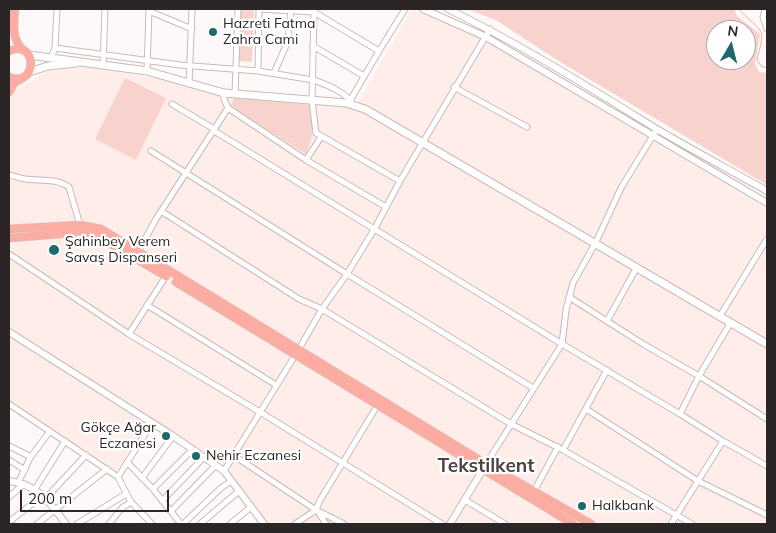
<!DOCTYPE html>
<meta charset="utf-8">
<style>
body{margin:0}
#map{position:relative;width:776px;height:533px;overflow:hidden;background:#fef9f8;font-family:Mulish,sans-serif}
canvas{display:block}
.frame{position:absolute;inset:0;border:10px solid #2b2625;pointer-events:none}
.north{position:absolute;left:706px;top:20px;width:50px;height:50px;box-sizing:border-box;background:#fff;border:1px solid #aaa8a8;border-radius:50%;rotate:8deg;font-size:14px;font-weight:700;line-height:20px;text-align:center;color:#2b2625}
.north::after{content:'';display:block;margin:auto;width:18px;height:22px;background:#1d696f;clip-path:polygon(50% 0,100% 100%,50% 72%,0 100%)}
.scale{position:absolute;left:20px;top:490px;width:149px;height:22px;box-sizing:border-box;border:2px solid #2b2625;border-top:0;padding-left:6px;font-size:15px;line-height:18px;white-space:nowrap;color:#2b2625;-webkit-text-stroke:4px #fff;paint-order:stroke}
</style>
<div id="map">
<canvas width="776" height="533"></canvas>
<div class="frame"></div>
<div class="north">N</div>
<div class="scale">200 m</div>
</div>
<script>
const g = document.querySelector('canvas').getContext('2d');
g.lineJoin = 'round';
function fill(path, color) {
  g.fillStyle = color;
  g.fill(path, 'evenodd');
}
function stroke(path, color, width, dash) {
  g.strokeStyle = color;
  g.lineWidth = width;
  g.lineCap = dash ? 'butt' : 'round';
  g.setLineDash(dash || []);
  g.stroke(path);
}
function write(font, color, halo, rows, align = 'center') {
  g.font = font + ' Mulish,sans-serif';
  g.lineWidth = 4.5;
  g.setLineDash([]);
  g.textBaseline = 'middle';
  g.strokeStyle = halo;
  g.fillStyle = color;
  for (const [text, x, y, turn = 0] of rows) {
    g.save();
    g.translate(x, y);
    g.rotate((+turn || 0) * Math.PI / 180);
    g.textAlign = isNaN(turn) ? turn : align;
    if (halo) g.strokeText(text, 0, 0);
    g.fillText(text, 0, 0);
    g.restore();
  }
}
const built = new Path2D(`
 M411,9L476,35L767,209V524H259L214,465L148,423L115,474L9,409V94L56,66L98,68L230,92L356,107Z`);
const green = new Path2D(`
 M241,9H254L252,62L239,61Z
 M467,9H734L737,16L760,34L755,64L759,72L767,73V185L557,60L496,20ZM716,30H746V60H716Z
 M125,78L166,98L136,160L95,139Z
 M235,97L310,105C314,124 314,136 306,154L241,113L231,105Z`);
const stream = new Path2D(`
 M739,9C744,17 762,27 762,36C762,44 758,52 757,60L761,66L767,68`);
const minor = new Path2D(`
 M259,9L314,12L312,101L316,133L400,181
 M314,9V12L379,51L351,99
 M765,9L763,17L767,29
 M149,11L192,29
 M313,46L364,76
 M55,48L180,65L258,71L313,80C324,83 349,94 353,105
 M379,51L405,9
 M51,58L55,48L57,9
 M103,65L105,9
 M147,71L149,9
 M258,71L259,9
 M274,73L288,41L291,9
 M189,84L192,9
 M454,87L527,127
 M224,93V99L228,108L306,160L386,207
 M235,94L238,9
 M172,104L214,129L216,132L562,344L486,464
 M657,129L621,188L596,242L573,283L566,310L562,344L680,414L699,376L767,419
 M151,151L347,274L375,228L400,181L490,29
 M306,160L321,137
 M9,175C14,176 19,178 25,179C39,181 57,178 69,187L80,225
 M161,211L299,299L322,309L511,424L563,450L692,524
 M138,252L156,219L228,108
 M9,254L129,334L260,412L442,524
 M569,297L643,344L699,376L731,322
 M147,305L276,385
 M720,316L767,239
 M607,321L637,267
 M129,334L166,276
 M9,404L118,477L131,502L152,524
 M586,409L698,481L767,515
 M680,414L723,441L767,466
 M9,446L31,457
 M563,450L607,370
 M233,455L316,510L344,524
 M9,460L25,470
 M127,462L153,489L181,524
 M224,471L299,349L322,309L347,274L533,388
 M118,477L152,423
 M142,478L173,436
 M18,483L30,458L50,431
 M35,489L65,441
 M153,489L193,449
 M534,491L558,447
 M9,497L24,484
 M45,499L86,455
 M465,500L505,524
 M162,501L204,457
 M317,510L326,524
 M171,511L215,466
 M9,522L42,496
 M37,524L107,469
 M77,524L126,494
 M109,524L122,508L131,502
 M183,524L221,488L231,481
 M200,524L239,491
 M230,524L251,507
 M295,524L316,510L319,502L377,406
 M671,524L723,441`);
const tertiary = new Path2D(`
 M423,9L486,37L767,203
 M448,9C520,44 587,86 655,128C692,150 730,170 767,191
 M9,332L173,436L224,471L264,524
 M9,481C39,485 49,502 66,524
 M450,524L485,466`);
const secondary = new Path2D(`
 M29,55L147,71L224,93L346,103L365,109L767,344
 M29,72L48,66L76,63`);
const primary = new Path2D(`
 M15,9C14,24 11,37 22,49
 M9,25L10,9
 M9,51C38,38 38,89 9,77
 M9,92L14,83L21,79
 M9,229L80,225L101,229L486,464L591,524
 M69,229L89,233L97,236L166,276
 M9,238L74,233
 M176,282L573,524`);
const markers = [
 [213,32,5,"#1d696f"],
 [54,250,6,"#1d696f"],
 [166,436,5,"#1d696f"],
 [196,456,5,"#1d696f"],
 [582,506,5,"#1d696f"]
];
const poiNames = [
 ["Hazreti Fatma",223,24],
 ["Zahra Cami",223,40],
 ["Şahinbey Verem",65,242],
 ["Savaş Dispanseri",65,258],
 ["Gökçe Ağar",156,428,"right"],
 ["Eczanesi",156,444,"right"],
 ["Nehir Eczanesi",206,456],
 ["Halkbank",592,506]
];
const districtNames = [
 ["Tekstilkent",486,466]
];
fill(built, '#ffedea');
fill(green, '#f8d3cd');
stroke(stream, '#fca79a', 1);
stroke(minor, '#c7bbb9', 7);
stroke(tertiary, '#c7bbb9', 8);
stroke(secondary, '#c7bbb9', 9);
stroke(primary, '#d5d4d3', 9);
stroke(minor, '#fff', 5);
stroke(tertiary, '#fff', 6);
stroke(secondary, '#fff', 7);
stroke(primary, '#fbada4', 8);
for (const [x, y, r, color] of markers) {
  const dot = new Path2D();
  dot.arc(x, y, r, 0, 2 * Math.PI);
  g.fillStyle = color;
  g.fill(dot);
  stroke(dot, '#fff', 2);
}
write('14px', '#2b2625', '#fff', poiNames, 'left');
write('bold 19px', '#4d4341', '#fff', districtNames);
</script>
